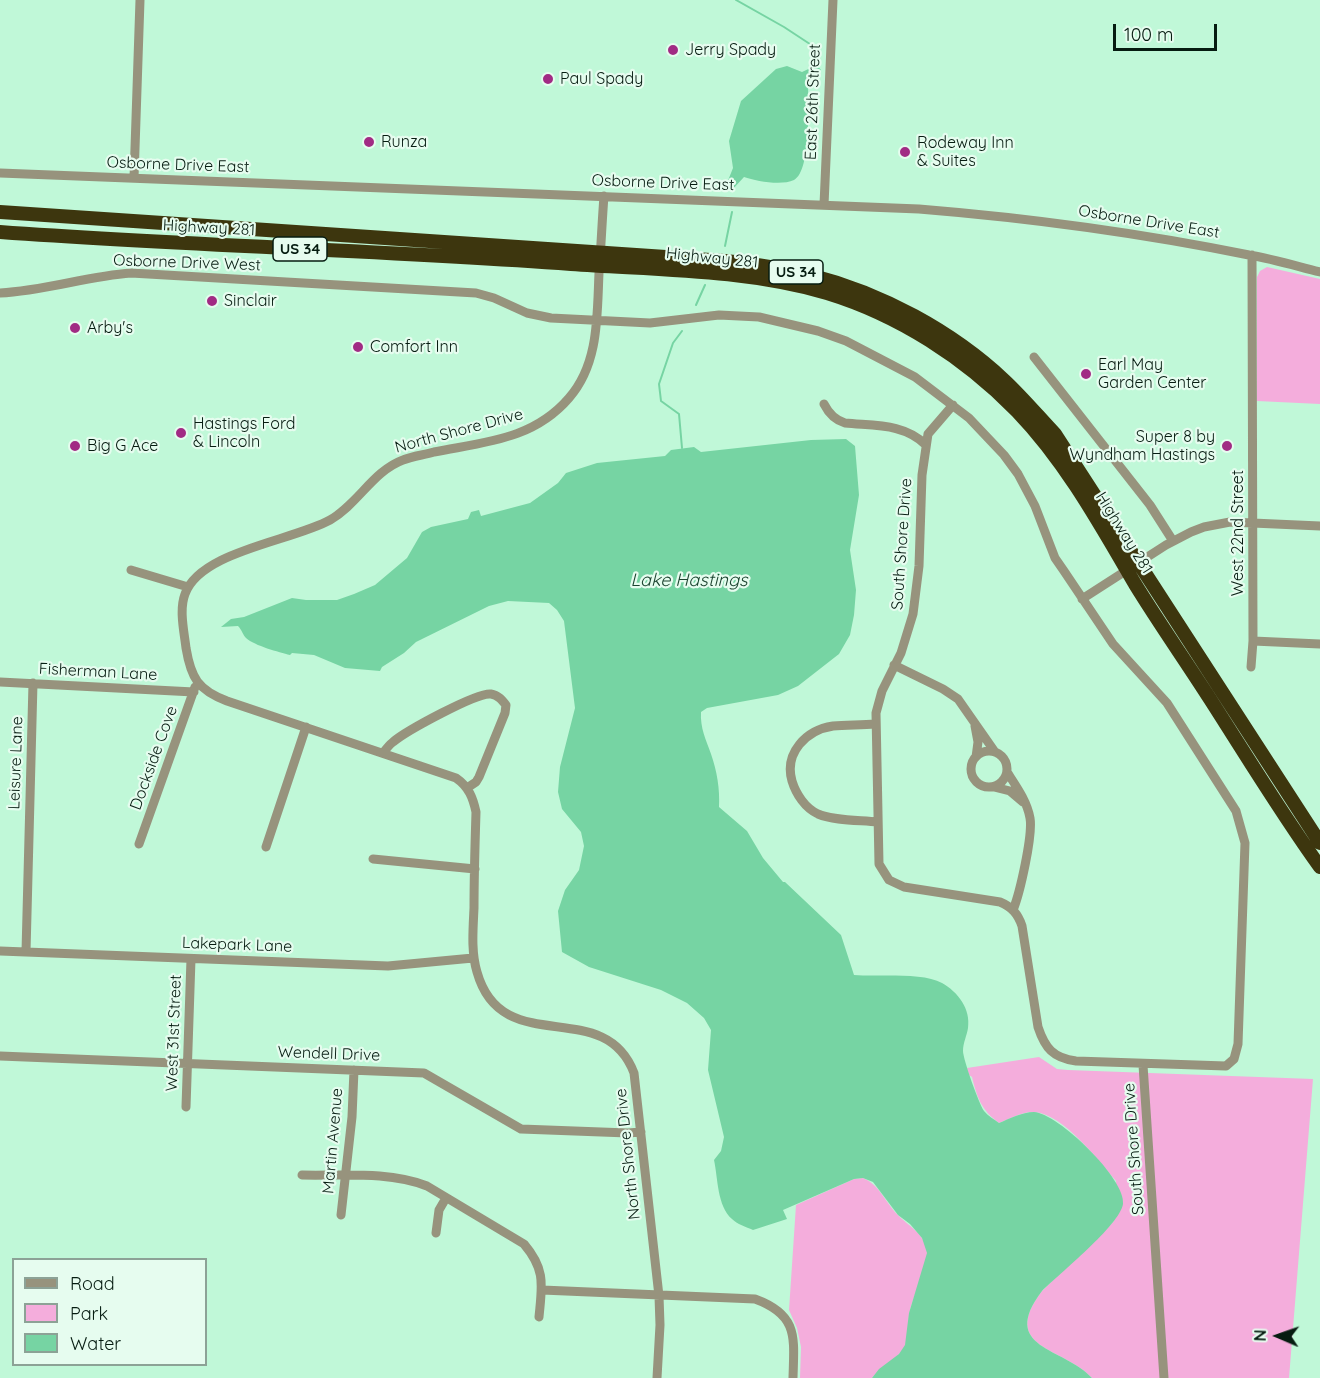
<!DOCTYPE html>
<style>
body{margin:0}
#map{position:relative;width:1320px;height:1378px;overflow:hidden;background:#c0f8d8;font-family:Quicksand,sans-serif}
canvas{display:block}
.legend{position:absolute;left:12px;top:1258px;width:195px;height:108px;box-sizing:border-box;background:#e6fcef;border:2px solid #8ca296;margin:0;padding:8px 10px;list-style:none;font-size:18px;color:#061c11}
.legend li{display:flex;align-items:center;gap:12px;height:30px}
.legend b{width:30px;border:2px solid #8ca296}
.north{position:absolute;left:1248px;top:1306px;width:60px;height:60px;-webkit-text-stroke:4px #e6fcef;paint-order:stroke;rotate:272deg;font-size:16px;font-weight:700;line-height:24px;text-align:center;color:#061c11}
.north::after{content:'';display:block;margin:auto;width:21px;height:27px;background:#061c11;clip-path:polygon(50% 0,100% 100%,50% 72%,0 100%)}
.scale{position:absolute;left:1113px;top:24px;width:104px;height:27px;box-sizing:border-box;border:3px solid #061c11;border-top:0;padding-left:8px;font-size:18px;line-height:21px;white-space:nowrap;color:#061c11;-webkit-text-stroke:4px #e6fcef;paint-order:stroke}
</style>
<div id="map">
<canvas width="1320" height="1378"></canvas>
<ul class="legend">
<li><b style="height:8px;background:#97937d"></b>Road</li>
<li><b style="height:16px;background:#f4addc"></b>Park</li>
<li><b style="height:16px;background:#76d4a3"></b>Water</li>
</ul>
<div class="north">N</div>
<div class="scale">100 m</div>
</div>
<script>
const g = document.querySelector('canvas').getContext('2d');
g.lineJoin = 'round';
function fill(path, color) {
  g.fillStyle = color;
  g.fill(path, 'evenodd');
}
function stroke(path, color, width, dash) {
  g.strokeStyle = color;
  g.lineWidth = width;
  g.lineCap = dash ? 'butt' : 'round';
  g.setLineDash(dash || []);
  g.stroke(path);
}
function write(font, color, halo, rows, align = 'center') {
  g.font = font + ' Quicksand,sans-serif';
  g.lineWidth = 4.5;
  g.setLineDash([]);
  g.textBaseline = 'middle';
  g.strokeStyle = halo;
  g.fillStyle = color;
  for (const [text, x, y, turn = 0] of rows) {
    g.save();
    g.translate(x, y);
    g.rotate((+turn || 0) * Math.PI / 180);
    g.textAlign = isNaN(turn) ? turn : align;
    if (halo) g.strokeText(text, 0, 0);
    g.fillText(text, 0, 0);
    g.restore();
  }
}
const green = new Path2D(`
 M1267,267L1320,279V404L1257,401V277L1260,271Z
 M1039,1057L1057,1069L1068,1070L1313,1079L1289,1378H1092C1064,1347 998,1349 1042,1291L1114,1221L1116,1181C1098,1160 1064,1115 1035,1112C1023,1111 1009,1119 999,1123C981,1110 977,1097 972,1077L969,1075L967,1068Z
 M863,1178C880,1185 885,1202 897,1214C908,1226 927,1235 927,1253C928,1263 913,1298 910,1310C907,1322 910,1336 905,1346C898,1360 881,1367 872,1378H800L801,1347L797,1328L789,1310L796,1205L854,1179Z`);
const water = new Path2D(`
 M817,65L821,70L811,74L808,80C808,99 812,171 794,180C781,186 756,181 744,177L732,190L727,183L733,168L729,141L741,101L776,69L787,66L802,72Z
 M846,439L855,446L859,495L850,550L856,590L854,615L850,635L839,654L798,686L778,695L707,708L701,712C700,728 706,740 711,754C717,771 720,789 719,807L747,831L763,858L783,882H785L841,935L854,975C878,977 922,972 942,983C958,992 971,1009 968,1028C967,1035 963,1043 963,1051C963,1059 979,1104 984,1111C988,1116 994,1119 999,1123C1009,1119 1022,1112 1034,1112C1058,1113 1127,1180 1123,1204C1120,1225 1059,1274 1042,1291C998,1349 1064,1347 1092,1378H872L879,1369L899,1354L905,1345L909,1313L927,1253L922,1238L910,1224L898,1215L873,1182L863,1178L854,1179L783,1210L787,1219L753,1230C746,1227 737,1224 732,1219C717,1206 718,1178 714,1160L721,1151L724,1137L708,1070L711,1030L704,1018L687,1003L661,990L589,967L562,952L558,911L565,890L579,870L584,846L581,832L562,809L558,792L560,767L575,708L564,621L557,610L549,603L508,601L489,606L416,642L404,653L382,667L380,671L345,668L314,655L292,653L290,655C279,652 255,646 246,638C243,635 242,630 238,626L221,627L231,619L244,617L292,598L306,600H337L354,594L375,585L407,558L422,532L431,527L468,519L471,512L479,510L481,516L530,503L558,483L566,473L597,463L665,456L671,450L694,447L701,452L811,440Z`);
const stream = new Path2D(`
 M736,0L784,27L819,50
 M725,246L732,212
 M696,305L705,285
 M682,331L673,343L659,384L661,401L679,414L682,448`);
const minor = new Path2D(`
 M0,173L919,209C1030,218 1140,233 1249,255C1273,259 1296,266 1320,272
 M134,178L140,0
 M604,196C602,222 601,247 599,273C597,316 599,364 569,398C533,440 484,442 434,452C424,455 413,456 403,460C373,471 358,504 330,520C292,541 200,551 185,594C179,610 184,631 186,648C191,678 198,690 227,701L456,778C469,787 473,798 476,812C475,844 474,876 474,908C473,930 471,952 477,972C502,1061 604,994 634,1073L659,1296L660,1325L657,1378
 M824,205L833,0
 M0,293C45,291 87,276 131,273L476,293L494,298L527,313L551,318L650,323L719,315L759,317L818,331L846,341L915,377L969,418L1004,455L1018,474L1035,506L1055,558L1064,571L1113,644L1167,703L1236,811L1245,843L1238,1044L1234,1059L1226,1066L1076,1061C1053,1058 1045,1048 1038,1027L1022,926C1018,914 1012,907 1000,902L904,887L889,880L879,864L876,713L882,691L901,653L913,614L919,566L922,475L928,434L953,405
 M1034,357L1150,505L1173,541
 M824,404C829,414 835,420 845,423C874,426 904,423 926,445
 M131,570L188,587
 M1082,599L1166,545L1191,532L1204,527L1230,522L1320,526
 M1253,641L1320,644
 M894,665L943,689L958,699L995,752
 M1251,667L1253,641L1252,255
 M0,682L194,692
 M875,724C862,725 847,725 833,726C806,730 784,753 792,781C796,794 805,808 818,814C835,821 859,820 878,822
 M975,726L978,742L976,757
 M971 769a18 18 0 1 1 36 0a18 18 0 1 1-36 0Z
 M383,753C386,749 389,745 393,742C406,731 477,692 491,694C498,695 502,700 506,705L505,713L479,777L476,782L467,788
 M1007,772C1016,786 1027,801 1030,818C1033,835 1020,893 1013,910
 M994,787L1010,791L1023,802
 M139,844L195,687
 M266,847L306,727
 M373,859L475,869
 M0,951L388,966L473,958
 M26,952L33,683
 M0,1056L424,1073L521,1129L628,1133L641,1132
 M1143,1065L1164,1378
 M186,1107L191,959
 M302,1175C342,1176 388,1171 427,1186L524,1244C546,1270 542,1285 539,1317
 M341,1215L352,1117L354,1070
 M436,1233L439,1210L446,1198
 M542,1290L755,1299C799,1315 794,1338 793,1378`);
const highway = new Path2D(`
 M0,212L725,261C754,264 782,268 810,275C881,293 952,331 1005,381C1023,398 1038,416 1055,434L1320,843
 M0,232C190,246 381,250 571,264C657,270 744,269 827,293C899,315 965,358 1017,411C1066,462 1100,524 1135,584C1159,623 1185,660 1210,699C1246,755 1281,813 1320,867`);
const markers = [
 [673,50,6,"#a12b84"],
 [548,79,6,"#a12b84"],
 [369,142,6,"#a12b84"],
 [905,152,6,"#a12b84"],
 [212,301,6,"#a12b84"],
 [75,328,6,"#a12b84"],
 [358,347,6,"#a12b84"],
 [1086,374,6,"#a12b84"],
 [181,433,6,"#a12b84"],
 [75,446,6,"#a12b84"],
 [1227,446,6,"#a12b84"]
];
const shields = [
 [300,249,54],
 [796,272,54]
];
const shieldNames = [
 ["US 34",300,249],
 ["US 34",796,272]
];
const poiNames = [
 ["Jerry Spady",685,50],
 ["Paul Spady",560,79],
 ["Runza",381,142],
 ["Rodeway Inn",917,143],
 ["& Suites",917,161],
 ["Sinclair",224,301],
 ["Arby's",87,328],
 ["Comfort Inn",370,347],
 ["Earl May",1098,365],
 ["Garden Center",1098,383],
 ["Hastings Ford",193,424],
 ["& Lincoln",193,442],
 ["Super 8 by",1215,437,"right"],
 ["Wyndham Hastings",1215,455,"right"],
 ["Big G Ace",87,446]
];
const streetNames = [
 ["East 26th Street",813,102,-88],
 ["Osborne Drive East",178,165,2],
 ["Osborne Drive East",663,183,2],
 ["Osborne Drive East",1149,222,9],
 ["Highway 281",209,228,3],
 ["Highway 281",712,258,6],
 ["Osborne Drive West",187,263,2],
 ["North Shore Drive",459,431,-15],
 ["Highway 281",1124,533,58],
 ["West 22nd Street",1238,533,-90],
 ["South Shore Drive",902,544,-86],
 ["Fisherman Lane",98,672,3],
 ["Dockside Cove",154,758,-70],
 ["Leisure Lane",16,763,-88],
 ["Lakepark Lane",237,945,2],
 ["West 31st Street",174,1033,-88],
 ["Wendell Drive",329,1054,2],
 ["Martin Avenue",333,1141,-85],
 ["South Shore Drive",1134,1149,-94],
 ["North Shore Drive",628,1154,-96]
];
const waterNames = [
 ["Lake Hastings",689,581]
];
fill(green, '#f4addc');
fill(water, '#76d4a3');
stroke(stream, '#76d4a3', 2);
stroke(minor, '#97937d', 9);
stroke(highway, '#3d360e', 14);
for (const [x, y, r, color] of markers) {
  const dot = new Path2D();
  dot.arc(x, y, r, 0, 2 * Math.PI);
  g.fillStyle = color;
  g.fill(dot);
  stroke(dot, '#e6fcef', 2);
}
for (const [x, y, w] of shields) {
  const box = new Path2D();
  box.roundRect(x - w / 2, y - 12, w, 24, 4.5);
  g.fillStyle = '#e6fcef';
  g.fill(box);
  stroke(box, '#061c11', 1.5);
}
write('bold 15px', '#061c11', null, shieldNames);
write('16px', '#061c11', '#e6fcef', poiNames, 'left');
write('16px', '#061c11', '#e6fcef', streetNames);
write('italic 18px', '#1c4430', '#e6fcef', waterNames);
</script>
